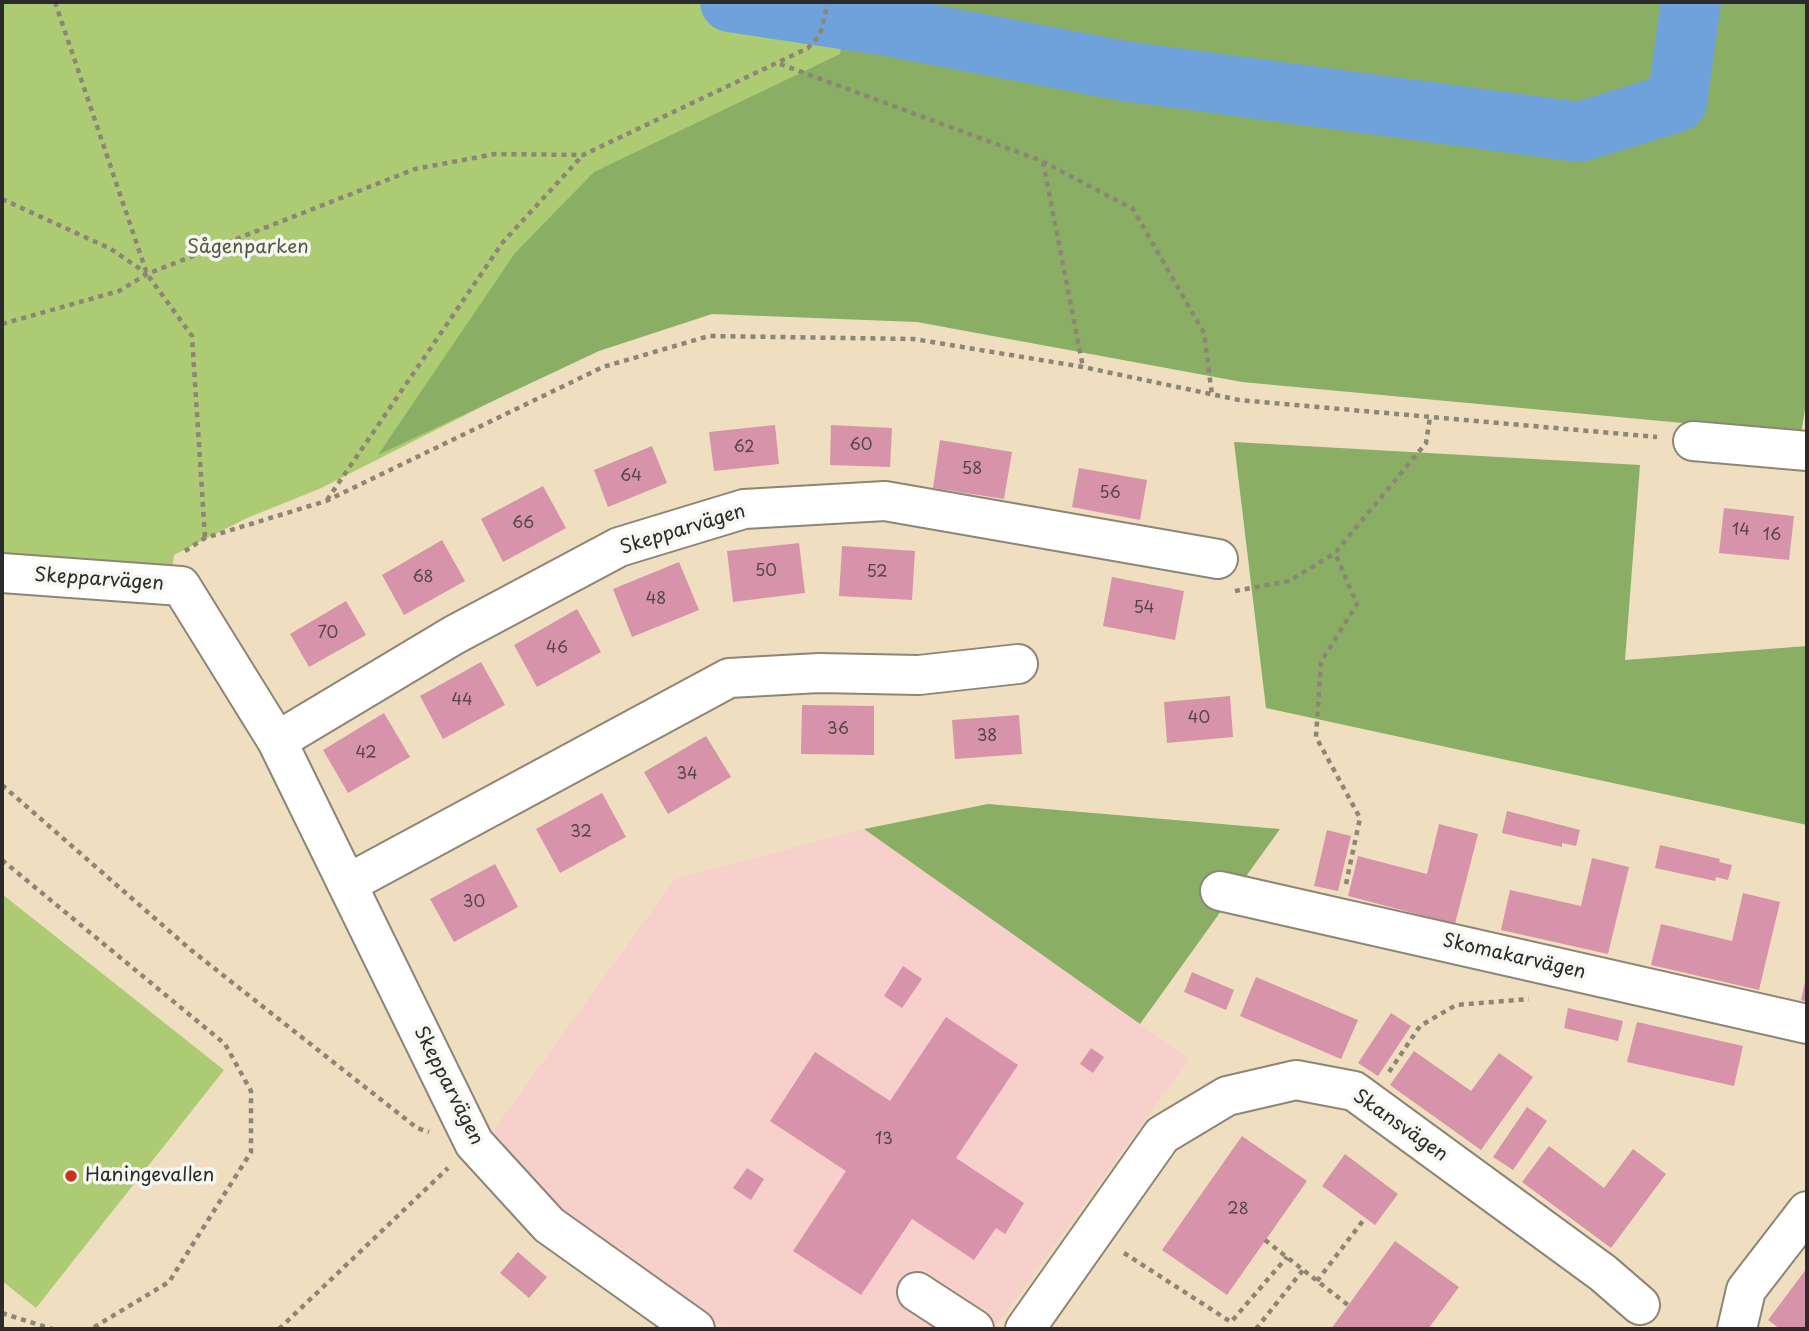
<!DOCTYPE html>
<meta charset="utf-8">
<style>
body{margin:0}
#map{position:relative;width:1809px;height:1331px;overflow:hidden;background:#efdfc0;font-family:"Playpen Sans",sans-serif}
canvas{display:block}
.frame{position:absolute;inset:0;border:4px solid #2b2b2b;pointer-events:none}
</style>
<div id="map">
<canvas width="1809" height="1331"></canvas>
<div class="frame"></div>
</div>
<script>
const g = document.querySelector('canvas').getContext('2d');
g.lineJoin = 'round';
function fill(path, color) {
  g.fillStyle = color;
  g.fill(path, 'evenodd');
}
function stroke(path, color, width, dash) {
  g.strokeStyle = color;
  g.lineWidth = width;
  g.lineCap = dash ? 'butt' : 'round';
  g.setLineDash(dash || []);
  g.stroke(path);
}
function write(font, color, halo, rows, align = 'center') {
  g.font = font + ' "Playpen Sans",sans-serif';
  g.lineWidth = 7;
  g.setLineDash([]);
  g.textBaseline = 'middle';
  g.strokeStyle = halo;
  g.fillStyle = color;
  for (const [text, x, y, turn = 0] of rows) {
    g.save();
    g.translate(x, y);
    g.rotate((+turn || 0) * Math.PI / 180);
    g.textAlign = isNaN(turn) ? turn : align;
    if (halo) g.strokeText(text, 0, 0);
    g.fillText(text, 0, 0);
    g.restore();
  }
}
const built = new Path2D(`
 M864,829L1189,1059L994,1329H727L561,1214L493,1131L675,879Z`);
const green = new Path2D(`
 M2,2H846L811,316L711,312L596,349L319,489L247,518L174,555L171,578L2,568Z
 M2,894L224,1070L36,1308L2,1281Z`);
const forest = new Path2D(`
 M846,2H1807V397L1801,434L1242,382L917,322L712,314L599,351L378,455L515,253L594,172L840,54Z
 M1234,442L1640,465L1625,660L1807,646V825L1266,708Z
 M988,804L1280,829L1140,1024L864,829Z`);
const river = new Path2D(`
 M730,2L882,25L1124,71L1579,132L1677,102L1691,2`);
const building = new Path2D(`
 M775,425L779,464L714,471L709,432Z
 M831,425L892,428L890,467L830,465Z
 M940,440L1012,452L1004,499L933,488Z
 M652,446L667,483L608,507L594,470Z
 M1079,468L1147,480L1140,520L1072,507Z
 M543,486L566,528L503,562L481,519Z
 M1724,508L1794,516L1789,560L1719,553Z
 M442,540L465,581L404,615L382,575Z
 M799,543L805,593L733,602L727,551Z
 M842,546L915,551L912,600L839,596Z
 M679,562L699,610L632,637L613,589Z
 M1112,577L1184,591L1175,640L1103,626Z
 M346,601L366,635L309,667L290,634Z
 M577,609L601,652L537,687L514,645Z
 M481,662L505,705L443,739L420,696Z
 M1230,696L1233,737L1167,743L1164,702Z
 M802,705L874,706V755L801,754Z
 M384,713L410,757L348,793L323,750Z
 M1019,715L1022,754L955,759L952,720Z
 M706,736L731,777L668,814L644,772Z
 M602,793L626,837L560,873L536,829Z
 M1507,811L1580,830L1576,846L1562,843V847L1502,833Z
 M1439,824L1478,834L1455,924L1348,896L1358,856L1427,874Z
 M1327,830L1351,836L1338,891L1314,886Z
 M1660,845L1720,859L1719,862L1732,865L1728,880L1716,877L1715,881L1655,868Z
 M1592,858L1629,867L1608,954L1501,930L1510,890L1581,906Z
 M495,864L518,907L454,942L430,899Z
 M1743,893L1780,902L1759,990L1651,965L1661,924L1732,941Z
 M903,966L922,979L902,1008L884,996Z
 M1192,972L1234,990L1226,1010L1184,992Z
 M1256,977L1358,1020L1341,1059L1240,1016Z
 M1806,978H1807V1002L1801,1000Z
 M1568,1008L1623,1021L1618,1041L1564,1028Z
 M1391,1013L1411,1026L1378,1076L1358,1063Z
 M946,1017L1018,1065L956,1158L1024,1203L1005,1234L996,1228L974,1260L912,1219L861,1295L793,1251L846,1171L770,1121L815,1052L890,1101Z
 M1637,1022L1743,1046L1734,1086L1627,1062Z
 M1091,1048L1104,1057L1093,1073L1080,1064Z
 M1414,1051L1471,1091L1499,1053L1533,1077L1481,1150L1390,1085Z
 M1527,1107L1547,1121L1513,1170L1493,1157Z
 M1242,1136L1307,1181L1227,1295L1162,1250Z
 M1549,1146L1604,1188L1633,1149L1666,1174L1611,1248L1522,1182Z
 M1345,1154L1398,1194L1375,1225L1322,1186Z
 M747,1168L764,1179L751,1200L733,1188Z
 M1395,1241L1459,1287L1428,1329H1331Z
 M518,1252L547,1277L529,1298L500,1273Z
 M1807,1268V1329H1780L1768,1320Z`);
const path = new Path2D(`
 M55,2L147,274L192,336L205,538
 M780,64L1042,161L1133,209L1204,333L1212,395
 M1043,162L1083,367
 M2,199L111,249L146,273
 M2,324L119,291L147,274L415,169L495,154L583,155L808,48L820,35L828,2
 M327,500L503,242L583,155
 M185,551L205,538L326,501L603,367L709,336L914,339L1083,367L1239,400L1657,437
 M1235,591L1289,581L1335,553
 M2,785L191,950L417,1128L429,1132
 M2,860L225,1044L251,1091V1152L169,1282L91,1329
 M1346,884L1360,818L1316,737L1321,662L1357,604L1335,553L1426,443L1430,417
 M1389,1072L1420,1026L1456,1005L1529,999
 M1265,1240L1348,1305
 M1124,1253L1231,1322L1287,1257
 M1317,1281L1365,1218
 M2,1313L52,1329
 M279,1329L448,1168
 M1256,1329L1303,1270`);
const minor = new Path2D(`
 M1693,441L1807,451
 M2,573L181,586L277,741L474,1143L549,1225L695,1329
 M277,741L454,635L619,547L744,509L885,501L1218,559
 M347,884L729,678L819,673L919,675L1018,664
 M1220,891L1807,1024
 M917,1292L974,1329
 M1025,1329L1162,1135L1227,1096L1296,1080L1354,1091L1603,1273L1640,1305
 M1737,1329L1746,1290L1807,1211`);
const markers = [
 [71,1176,7,"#c8321e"]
];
const numberNames = [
 ["60",861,446],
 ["62",744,448],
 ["58",972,470],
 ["64",631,477],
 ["56",1110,494],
 ["66",523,524],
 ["14",1741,531],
 ["16",1772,536],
 ["50",766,572],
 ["52",877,573],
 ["68",423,578],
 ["48",656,600],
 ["54",1144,609],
 ["70",328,634],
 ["46",557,649],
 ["44",462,701],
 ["40",1199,719],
 ["36",838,730],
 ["38",987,737],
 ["42",366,754],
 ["34",687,775],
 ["32",581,833],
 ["30",474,903],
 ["13",884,1140],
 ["28",1238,1210]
];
const parkNames = [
 ["Sågenparken",248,248]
];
const streetNames = [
 ["Skepparvägen",683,530,-17],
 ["Skepparvägen",99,580,4],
 ["Skomakarvägen",1514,957,13],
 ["Skepparvägen",448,1086,63],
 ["Skansvägen",1400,1126,35]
];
const poiNames = [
 ["Haningevallen",85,1176]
];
fill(built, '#f7d0cb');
fill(green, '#adcb72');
fill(forest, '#8aaf64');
stroke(river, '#6fa2da', 60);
fill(building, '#d793a9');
stroke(minor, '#8d8576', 42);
stroke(path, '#8d8576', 4.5, [5, 5]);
stroke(minor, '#fff', 38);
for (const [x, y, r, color] of markers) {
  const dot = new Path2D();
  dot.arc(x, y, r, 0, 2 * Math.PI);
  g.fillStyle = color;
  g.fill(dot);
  stroke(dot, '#f6f6f2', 2.5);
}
write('16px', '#56454a', null, numberNames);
write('19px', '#525b40', '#f6f6f2', parkNames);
write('19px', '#2b2b2b', '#f6f6f2', streetNames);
write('19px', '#2b2b2b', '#f6f6f2', poiNames, 'left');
</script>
